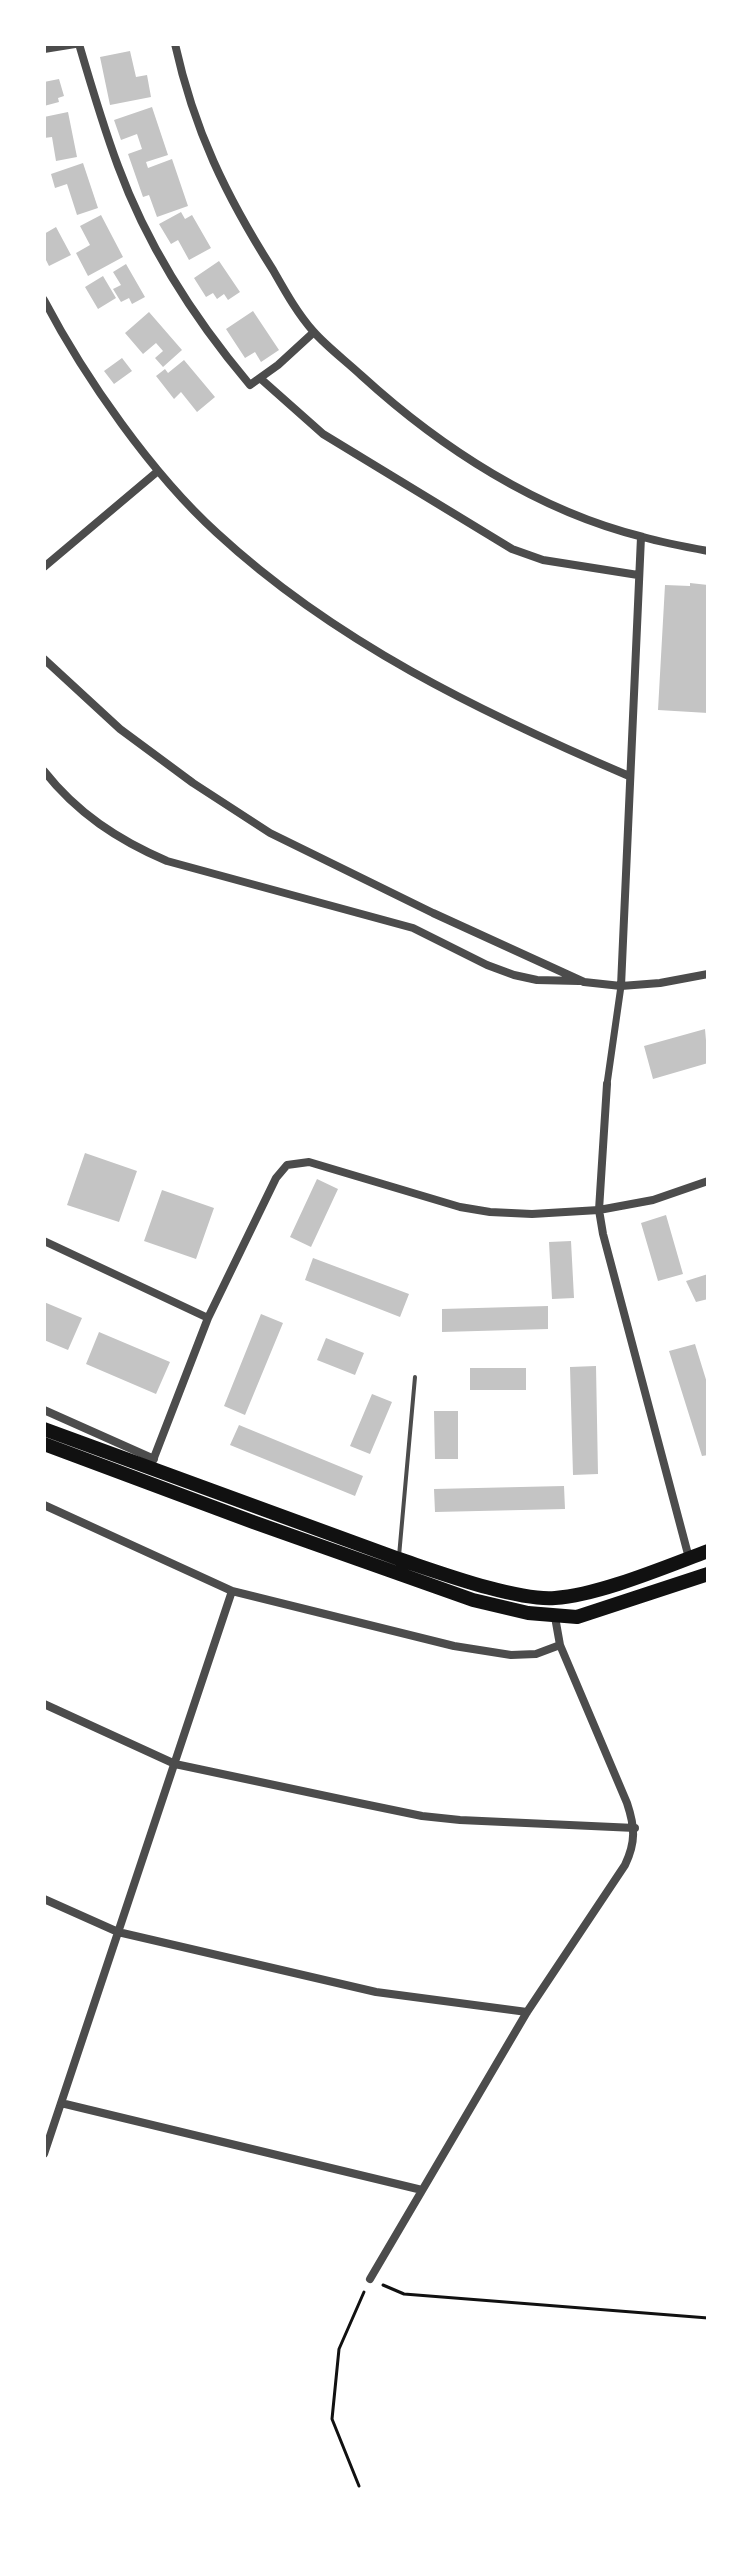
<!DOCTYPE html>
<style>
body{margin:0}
#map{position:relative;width:752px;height:2568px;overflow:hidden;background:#fff;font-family:Literata,serif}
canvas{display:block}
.frame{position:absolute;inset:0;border:46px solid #fff;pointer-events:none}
</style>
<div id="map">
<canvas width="752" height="2568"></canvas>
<div class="frame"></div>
</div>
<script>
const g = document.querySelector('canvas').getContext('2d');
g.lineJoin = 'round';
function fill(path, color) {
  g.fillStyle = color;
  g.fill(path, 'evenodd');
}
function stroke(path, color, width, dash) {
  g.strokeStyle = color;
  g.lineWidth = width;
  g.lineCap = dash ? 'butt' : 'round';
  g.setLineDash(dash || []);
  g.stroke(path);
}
const building = new Path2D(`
 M130,51L136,77L147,75L151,97L110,105L100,57Z
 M59,79L64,96L58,98L59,102L44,106V82Z
 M152,107L168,155L146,162L148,168L172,159L188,206L157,217L149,195L143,197L128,154L142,149L137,134L121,140L114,120Z
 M68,112L77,157L56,161L52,137L44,138V117Z
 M83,163L98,208L77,215L67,184L55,188L51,174Z
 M181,212L185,219L192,215L211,248L189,260L178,240L171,244L159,224Z
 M101,215L123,257L88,276L76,253L90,245L80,226Z
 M56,227L71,255L49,266L44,256V234Z
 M219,261L240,292L228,300L224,294L217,299L213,293L206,297L194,278Z
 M126,264L145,297L132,304L129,298L121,302L113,289L121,285L113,272Z
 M103,276L116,298L98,309L85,287Z
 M253,311L279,350L261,362L255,352L245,358L226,329Z
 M149,312L182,350L163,367L155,358L163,351L156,343L143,354L125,333Z
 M122,358L132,371L114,384L104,371Z
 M184,360L215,397L197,412L181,392L174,399L156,376L165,369L168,373Z
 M690,583L708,585V713L658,710L665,585L690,586Z
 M705,1029L708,1063L653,1079L644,1046Z
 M85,1153L137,1171L119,1222L67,1205Z
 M317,1179L338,1189L311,1247L290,1237Z
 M162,1190L214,1208L196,1259L144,1241Z
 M666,1215L683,1274L658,1281L641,1223Z
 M571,1241L574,1298L552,1299L549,1242Z
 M313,1258L409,1294L400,1317L305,1280Z
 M708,1274V1299L696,1302L686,1281Z
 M44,1302L82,1318L68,1350L44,1340Z
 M548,1306V1329L442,1332V1309Z
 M261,1314L283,1323L245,1415L224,1406Z
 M99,1332L170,1362L156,1394L86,1364Z
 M326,1338L364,1353L355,1375L317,1360Z
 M695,1344L708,1386V1455L702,1456L669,1351Z
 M596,1366L598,1474L573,1475L570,1367Z
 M470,1368H526V1390H470Z
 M372,1394L392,1402L370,1454L350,1446Z
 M434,1411H458V1459H435Z
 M239,1425L363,1476L355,1496L230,1445Z
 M564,1486L565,1509L435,1512L434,1489Z`);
const path = new Path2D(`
 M383,2285L404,2294L708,2318
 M359,2486L332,2419L339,2349L364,2292`);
const service = new Path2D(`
 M399,1556L415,1377`);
const pedestrian = new Path2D(`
 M607,1084L621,986`);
const minor = new Path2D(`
 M79,44C91,85 103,126 118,166C147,245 196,321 250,385L278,365L314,332
 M175,44C194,130 226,196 273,270C285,291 297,313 313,331C327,347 346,361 362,376C441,448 538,511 643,537C664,543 686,547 708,551
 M44,49L75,44
 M44,300C85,378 152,474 217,533C335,642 482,713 629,776
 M261,379L323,434L512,549L543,560L638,575
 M44,567L158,471
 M44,659L120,729L193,783L270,833L433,913L584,982L621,986L660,983L708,974
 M44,771C77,813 118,840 167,861L413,928L487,965L514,975L537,980L579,981
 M621,986L641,537
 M607,1084L599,1210L603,1234L689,1558
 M44,1241L208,1318
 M44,1410L154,1459
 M150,1468L208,1318L276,1178L287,1165L309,1162L460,1207L490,1212L532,1214L599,1210L653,1200L708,1181
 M44,1505L232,1591L454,1646L511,1655L536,1654L560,1645
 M44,1704L175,1764L359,1803L422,1816L460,1820L635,1828
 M44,1899L118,1932L376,1992L527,2012
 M61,2103L422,2190
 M44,2154L232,1591
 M370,2279L527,2012L625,1865C636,1842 635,1827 627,1803L560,1645L555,1617`);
const primary = new Path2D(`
 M44,1429L399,1559C438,1572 516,1601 555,1598C599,1595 665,1567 708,1551
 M44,1444L253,1522L473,1600L528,1613L577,1617L708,1574`);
fill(building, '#c4c4c4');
stroke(path, '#111', 3);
stroke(service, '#4c4c4c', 4);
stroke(pedestrian, '#4c4c4c', 7);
stroke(minor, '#4c4c4c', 8);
stroke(primary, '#111', 14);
</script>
